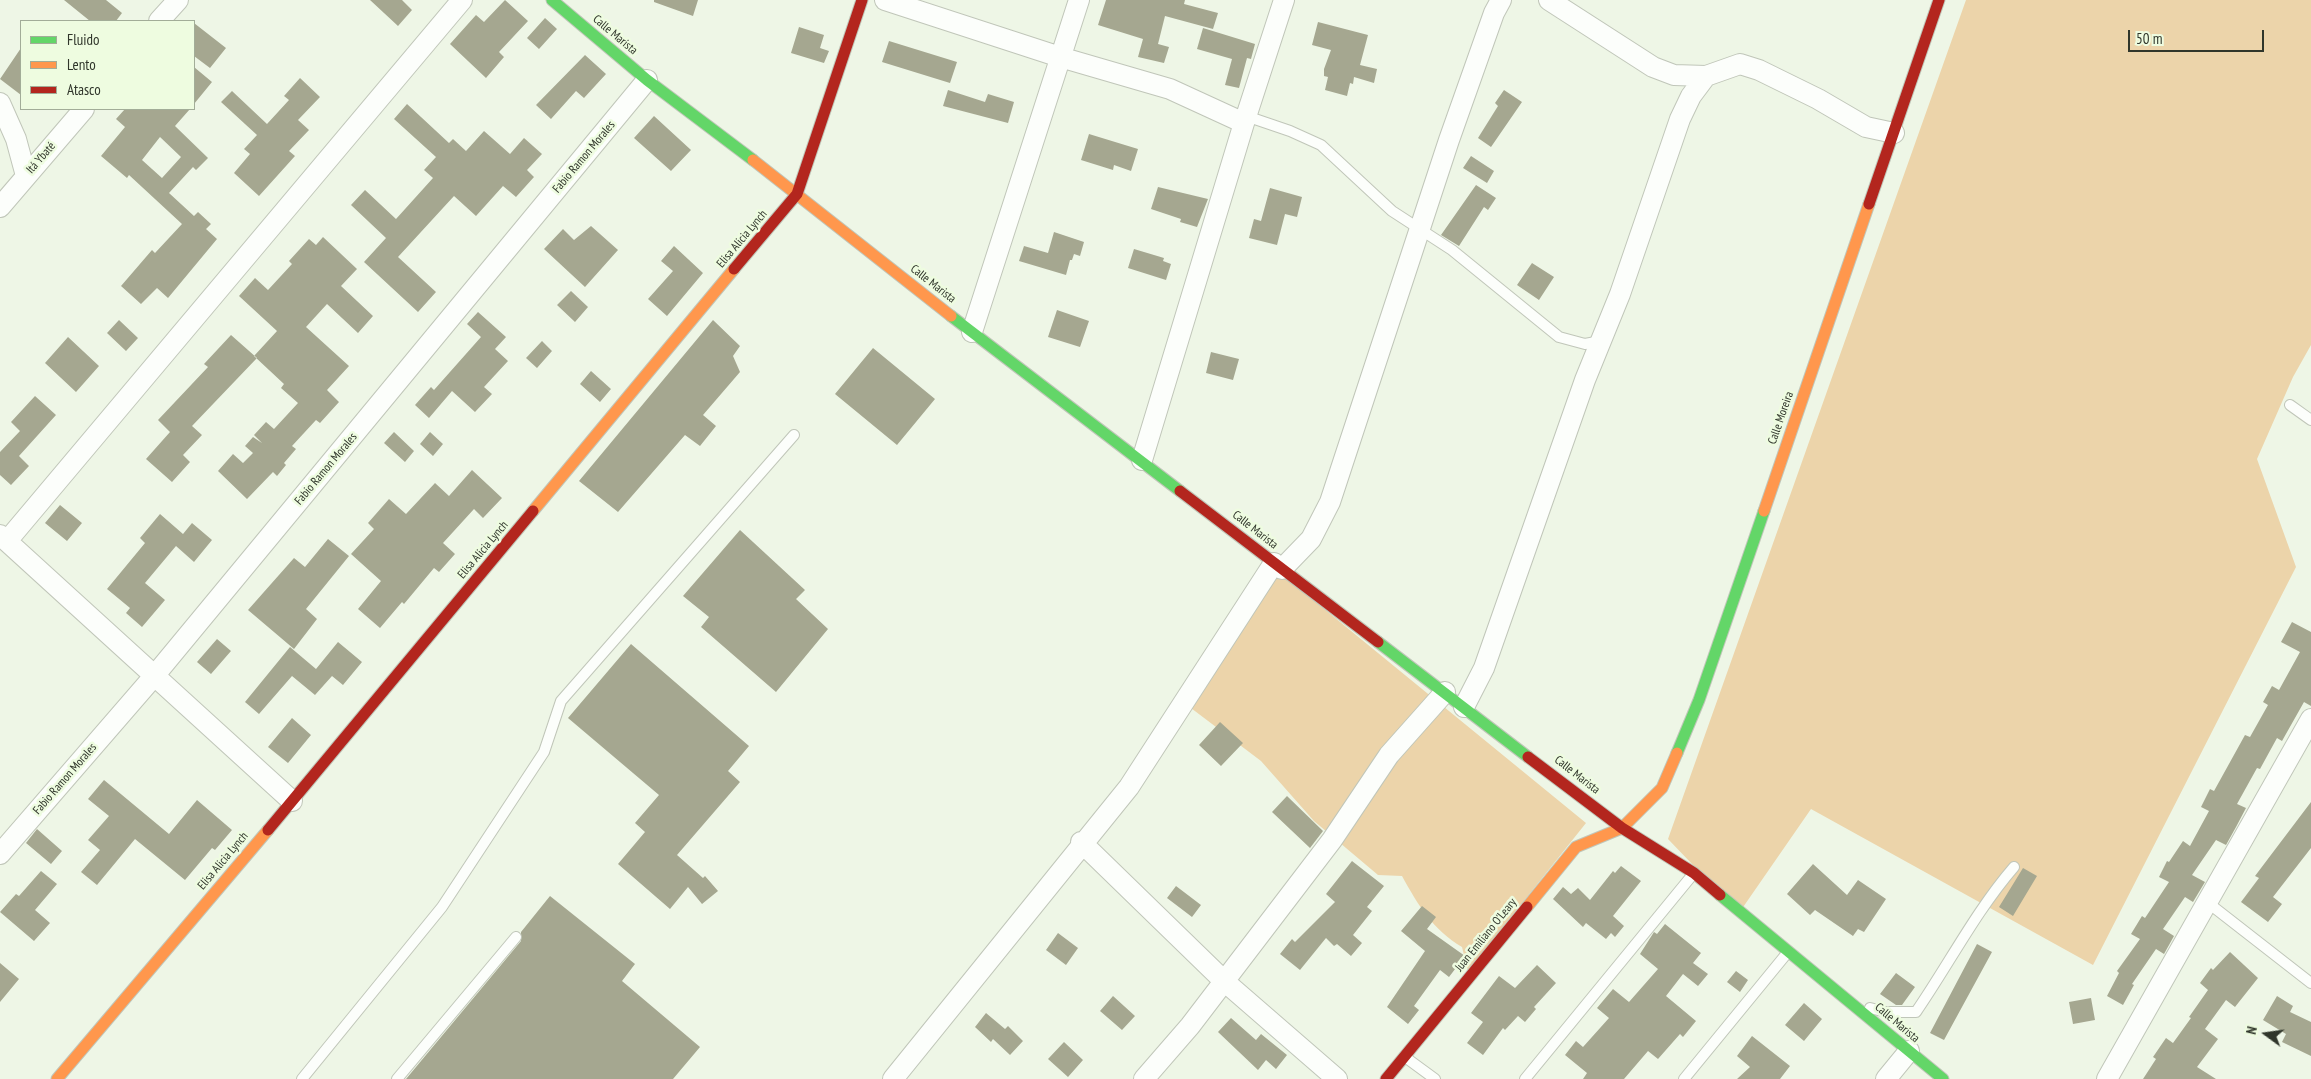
<!DOCTYPE html>
<meta charset="utf-8">
<style>
body{margin:0}
#map{position:relative;width:2311px;height:1079px;overflow:hidden;background:#eef6e6;font-family:"PT Sans Narrow",sans-serif}
canvas{display:block}
.legend{position:absolute;left:20px;top:20px;width:175px;height:90px;box-sizing:border-box;background:#eefce0;border:1px solid #a2ad98;margin:0;padding:6px 9px;list-style:none;font-size:15px;color:#30362b}
.legend li{display:flex;align-items:center;gap:10px;height:25px}
.legend b{width:25px;border:1px solid #a2ad98}
.north{position:absolute;left:2241px;top:1009px;width:50px;height:50px;-webkit-text-stroke:4px #eefce0;paint-order:stroke;rotate:284deg;font-size:14px;font-weight:700;line-height:20px;text-align:center;color:#30362b}
.north::after{content:'';display:block;margin:auto;width:18px;height:22px;background:#30362b;clip-path:polygon(50% 0,100% 100%,50% 72%,0 100%)}
.scale{position:absolute;left:2128px;top:30px;width:136px;height:22px;box-sizing:border-box;border:2px solid #30362b;border-top:0;padding-left:6px;font-size:15px;line-height:18px;white-space:nowrap;color:#30362b;-webkit-text-stroke:4px #eefce0;paint-order:stroke}
</style>
<div id="map">
<canvas width="2311" height="1079"></canvas>
<ul class="legend">
<li><b style="height:6px;background:#63d668"></b>Fluido</li>
<li><b style="height:6px;background:#ff974d"></b>Lento</li>
<li><b style="height:6px;background:#b3261e"></b>Atasco</li>
</ul>
<div class="north">N</div>
<div class="scale">50 m</div>
</div>
<script>
const g = document.querySelector('canvas').getContext('2d');
g.lineJoin = 'round';
function fill(path, color) {
  g.fillStyle = color;
  g.fill(path, 'evenodd');
}
function stroke(path, color, width, dash) {
  g.strokeStyle = color;
  g.lineWidth = width;
  g.lineCap = dash ? 'butt' : 'round';
  g.setLineDash(dash || []);
  g.stroke(path);
}
function write(font, color, halo, rows, align = 'center') {
  g.font = font + ' "PT Sans Narrow",sans-serif';
  g.lineWidth = 5;
  g.setLineDash([]);
  g.textBaseline = 'middle';
  g.strokeStyle = halo;
  g.fillStyle = color;
  for (const [text, x, y, turn = 0] of rows) {
    g.save();
    g.translate(x, y);
    g.rotate((+turn || 0) * Math.PI / 180);
    g.textAlign = isNaN(turn) ? turn : align;
    if (halo) g.strokeText(text, 0, 0);
    g.fillText(text, 0, 0);
    g.restore();
  }
}
const green = new Path2D(`
 M1966,0H2311V345L2293,377L2257,459L2296,567L2093,965L1811,809L1739,913L1668,839Z
 M1274,568L1586,823L1468,971L1462,947C1433,930 1418,905 1402,876L1378,875L1314,821L1261,761L1179,699Z`);
const building = new Path2D(`
 M64,0H106L122,13L116,21H90Z
 M370,0H402L412,10L398,26Z
 M505,0L528,21L499,52L504,57L486,78L450,44L476,15L484,22Z
 M654,0H698L693,16L654,2Z
 M1106,0H1185L1184,4L1218,13L1213,29L1165,16L1158,44L1169,47L1164,63L1138,57L1143,39L1098,25Z
 M545,18L557,29L539,49L527,38Z
 M1318,22L1368,35L1360,65L1377,69L1374,83L1354,77L1353,84L1350,83L1347,96L1325,90L1328,77L1324,76V69L1331,50L1312,45Z
 M194,23L226,48L210,68L194,56Z
 M799,27L824,35L820,48L829,51L824,63L791,53Z
 M1203,28L1255,44L1251,59L1247,58L1239,88L1225,85L1232,59L1197,49Z
 M889,41L957,62L950,83L882,62Z
 M21,48V95L0,79Z
 M585,55L606,74L584,98L576,91L551,119L536,105Z
 M194,67L212,82L194,104Z
 M300,78L320,97L298,120L309,130L289,151L295,156L259,196L234,173L250,154L244,149L257,135L221,102L232,91L267,124L289,100L284,96Z
 M948,90L985,102L988,94L1014,102L1008,123L943,106Z
 M1504,90L1522,102L1491,147L1478,138L1498,106L1495,103Z
 M407,104L449,143L453,139L466,151L484,131L510,154L524,138L542,154L527,170L534,177L516,197L503,186L476,216L454,196L398,257L436,292L418,312L364,262L386,238L351,205L365,190L396,219L433,178L424,170L436,157L394,119Z
 M125,109H190L175,126L208,158L196,170L193,167L169,193L194,216L198,212L211,224L206,229L217,239L168,298L157,288L141,304L121,286L152,250L155,253L182,224L129,175L127,178L101,156L125,127L116,119ZM160,137L181,157L162,178L142,160Z
 M654,116L691,150L671,171L634,138Z
 M1089,134L1138,149L1131,171L1114,165L1113,170L1081,160Z
 M1471,156L1494,171L1487,183L1463,168Z
 M1476,185L1496,198L1488,210L1484,207L1459,246L1441,235Z
 M1158,187L1208,199L1197,227L1180,222L1181,219L1151,209Z
 M1270,188L1302,197L1297,217L1285,214L1277,245L1249,238L1254,219L1261,221Z
 M591,226L618,250L585,287L544,249L563,229L574,240Z
 M1054,232L1084,242L1080,256L1074,254L1072,260H1070L1066,275L1019,261L1024,246L1048,253Z
 M323,237L357,269L341,286L373,316L358,333L327,304L306,327L349,366L327,390L339,402L320,423L316,420L292,446L296,449L284,463L286,465L277,476L273,472L247,499L218,471L233,454L243,463L253,453L245,446L253,437L262,443L254,435L266,422L274,429L298,403L281,388L284,384L254,356L277,331L239,296L255,278L268,290L292,264L289,261L309,239L316,245Z
 M674,246L703,273L667,316L648,299L673,271L661,261Z
 M1134,249L1164,258L1163,261L1171,264L1166,280L1128,268Z
 M1532,263L1554,277L1539,300L1517,285Z
 M571,291L588,307L575,322L557,305Z
 M1057,310L1089,321L1080,347L1048,337Z
 M478,312L506,337L495,349L508,361L484,387L492,394L475,412L452,391L429,418L415,405L431,387L434,390L481,337L467,324Z
 M119,320L138,338L126,351L107,333Z
 M713,320L740,346L733,356L740,372L703,415L716,426L700,446L685,435L618,512L579,481Z
 M231,335L257,358L192,426L202,435L183,455L190,462L172,482L146,459L170,432L158,420L208,367L204,364Z
 M68,337L99,366L76,392L45,363Z
 M542,341L552,351L537,368L526,358Z
 M873,348L935,399L897,445L835,394Z
 M1211,352L1239,359L1233,380L1206,373Z
 M591,371L611,389L600,402L580,384Z
 M35,396L56,415L19,456L29,466L11,485L0,475V452L20,431L11,422Z
 M394,432L414,451L405,462L384,443Z
 M430,432L443,444L433,456L420,444Z
 M472,470L502,498L483,518L474,509L443,543L455,554L439,572L434,568L404,604L402,602L380,628L358,609L381,581L351,554L374,529L368,523L389,499L406,514L435,483L449,496Z
 M60,505L82,523L67,541L45,523Z
 M160,514L183,534L192,523L212,540L194,562L176,546L145,583L165,600L142,627L126,613L130,608L107,589L145,543L140,538Z
 M740,530L805,590L796,599L828,629L776,692L701,627L709,617L683,596Z
 M328,539L349,556L306,609L317,619L294,649L248,610L294,558L305,567Z
 M2292,622L2311,632V706L2304,702L2282,741L2277,738L2260,769L2257,768L2237,804L2246,808L2236,827L2226,845L2216,840L2192,875L2205,882L2193,902L2185,897L2163,929L2174,936L2164,954L2156,949L2132,984L2134,985L2123,1005L2107,996L2119,973L2117,971L2140,939L2131,934L2142,916L2145,918L2169,882L2159,877L2167,861L2169,862L2183,841L2190,846L2209,811L2201,807L2210,789L2214,791L2245,735L2250,737L2268,705L2263,702L2272,686L2279,690L2300,652L2281,642Z
 M217,639L231,651L211,674L197,662Z
 M338,642L362,662L343,685L332,676L315,695L292,676L259,714L245,702L290,647L316,669Z
 M631,644L749,746L728,771L740,782L677,855L703,878L705,876L718,891L702,904L688,887L670,909L618,864L645,832L635,823L659,795L568,718Z
 M292,718L311,735L288,763L268,747Z
 M1220,722L1243,743L1221,766L1199,745Z
 M104,780L169,834L197,800L232,830L215,850L212,848L185,880L135,839L97,885L81,872L100,850L88,840L109,816L88,799Z
 M1287,796L1323,831L1310,848L1272,812Z
 M2311,802V848L2273,897L2282,904L2268,922L2241,902L2259,878L2255,876Z
 M37,829L62,851L51,864L26,843Z
 M1352,861L1384,886L1367,907L1372,911L1353,935L1362,943L1351,956L1337,944L1334,946L1326,938L1300,970L1280,954L1292,939L1295,942L1335,902L1326,894Z
 M1813,864L1847,895L1858,880L1886,899L1864,932L1858,929L1853,936L1815,910L1810,915L1787,894Z
 M1621,866L1641,881L1613,916L1624,926L1615,937L1611,933L1606,939L1586,923L1583,927L1553,899L1563,887L1571,894L1578,888L1590,900L1613,871L1615,873Z
 M2023,868L2037,876L2013,916L1999,907Z
 M41,871L57,884L35,910L50,923L34,941L0,912L16,894L19,896Z
 M1176,886L1201,905L1192,917L1167,898Z
 M550,896L635,964L622,981L700,1047L673,1079H406L521,941V932Z
 M1422,906L1436,917L1427,929L1465,956L1449,977L1440,970L1414,1006L1419,1010L1408,1024L1387,1007L1425,951L1401,931Z
 M1665,924L1701,953L1693,963L1708,974L1698,986L1683,974L1666,996L1696,1021L1683,1037L1680,1034L1658,1059L1648,1051L1624,1079H1583L1587,1073L1565,1055L1576,1041L1583,1047L1609,1018L1597,1008L1613,989L1629,1002L1658,969L1640,954L1654,932L1657,934Z
 M1058,933L1078,948L1066,965L1046,950Z
 M1977,944L1992,952L1944,1040L1930,1033Z
 M2230,952L2258,978L2235,1007L2226,1000L2205,1029L2218,1039L2197,1067L2216,1079H2143L2156,1059L2153,1057L2166,1038L2173,1043L2191,1018L2189,1017L2208,990L2200,983L2211,968L2213,970Z
 M0,963L19,979L0,1002Z
 M1537,965L1556,983L1534,1007L1536,1009L1525,1022L1518,1016L1505,1030L1503,1028L1483,1055L1467,1043L1483,1022L1471,1013L1499,976L1515,988Z
 M1736,971L1748,980L1740,992L1727,982Z
 M1896,973L1915,987L1902,1005H1896L1880,994Z
 M1113,996L1135,1016L1122,1030L1100,1011Z
 M2277,996L2293,1006L2290,1012L2311,1022V1056L2282,1042L2286,1034L2263,1020Z
 M2091,998L2095,1020L2073,1024L2069,1002Z
 M1804,1003L1822,1019L1804,1041L1785,1025Z
 M986,1013L1005,1029L1008,1026L1023,1041L1010,1055L993,1039L991,1042L975,1027Z
 M1231,1018L1256,1040L1261,1034L1287,1055L1276,1069L1266,1060L1258,1070L1218,1032Z
 M1752,1036L1790,1066L1780,1079H1737L1750,1067L1737,1056Z
 M1064,1042L1083,1060L1068,1077L1048,1059Z`);
const lane = new Path2D(`
 M1246,116L1290,131L1321,145L1392,211L1452,250L1559,337L1585,344L1601,341
 M2290,405L2311,420
 M2207,902L2311,983
 M1870,1008L1886,1012H1916C1949,964 1976,911 2014,867
 M1405,1057L1435,1079
 M302,1079L442,907L544,752L561,701L794,435
 M397,1079L516,937
 M1525,1079L1694,873
 M1684,1079L1788,952`);
const street = new Path2D(`
 M885,0L1060,57L1170,89L1244,123
 M1549,0L1653,67L1674,75L1706,76
 M159,21L178,0
 M0,103L16,139L26,176
 M0,207L84,109
 M972,332L1079,0
 M1142,460L1244,123L1284,0
 M0,535L292,801
 M7,541L462,0
 M1282,569L1311,539L1330,502L1449,140L1494,13L1501,0
 M1464,707L1484,668L1585,380L1620,294L1680,119L1691,96L1706,76L1740,64L1759,70L1818,99L1866,127L1894,133
 M1081,842L1224,981L1337,1079
 M0,854L155,675L647,80
 M893,1079L1129,787L1274,563
 M1144,1079L1190,1026L1332,840L1389,755L1445,692
 M1886,1079L1909,1051
 M2107,1079L2311,719`);
const fast = new Path2D(`
 M552,0L647,80L753,160
 M951,316L1180,491
 M1378,642L1528,757
 M1677,753L1699,700L1764,511
 M1720,895L1943,1079`);
const slow = new Path2D(`
 M753,160L951,316
 M533,511L734,269
 M1764,511L1869,204
 M1527,907L1576,847L1622,828L1662,788L1677,753
 M57,1079L268,830`);
const jam = new Path2D(`
 M1869,204L1939,0
 M734,269L797,194L862,0
 M1180,491L1378,642
 M1528,757L1622,828L1694,873L1720,895
 M268,830L533,511
 M1386,1079L1527,907`);
const streetNames = [
 ["Calle Marista",615,35,40],
 ["Fabio Ramon Morales",584,157,-50],
 ["Itá Ybaté",41,158,-49],
 ["Elisa Alicia Lynch",742,239,-50],
 ["Calle Marista",933,284,38],
 ["Calle Moreira",1781,418,-71],
 ["Fabio Ramon Morales",326,469,-50],
 ["Calle Marista",1255,530,38],
 ["Elisa Alicia Lynch",483,550,-50],
 ["Calle Marista",1577,775,38],
 ["Fabio Ramon Morales",65,779,-49],
 ["Elisa Alicia Lynch",223,861,-50],
 ["Juan Emiliano O'Leary",1486,935,-51],
 ["Calle Marista",1897,1023,40]
];
fill(green, '#ecd4aa');
fill(building, '#a5a790');
stroke(lane, '#c0c6b9', 12);
stroke(street, '#c0c6b9', 22);
stroke(fast, '#c0c6b9', 13);
stroke(slow, '#c0c6b9', 13);
stroke(jam, '#c0c6b9', 13);
stroke(lane, '#fcfefb', 10);
stroke(street, '#fcfefb', 20);
stroke(fast, '#63d668', 11);
stroke(slow, '#ff974d', 11);
stroke(jam, '#b3261e', 11);
write('12px', '#30362b', '#eefce0', streetNames);
</script>
